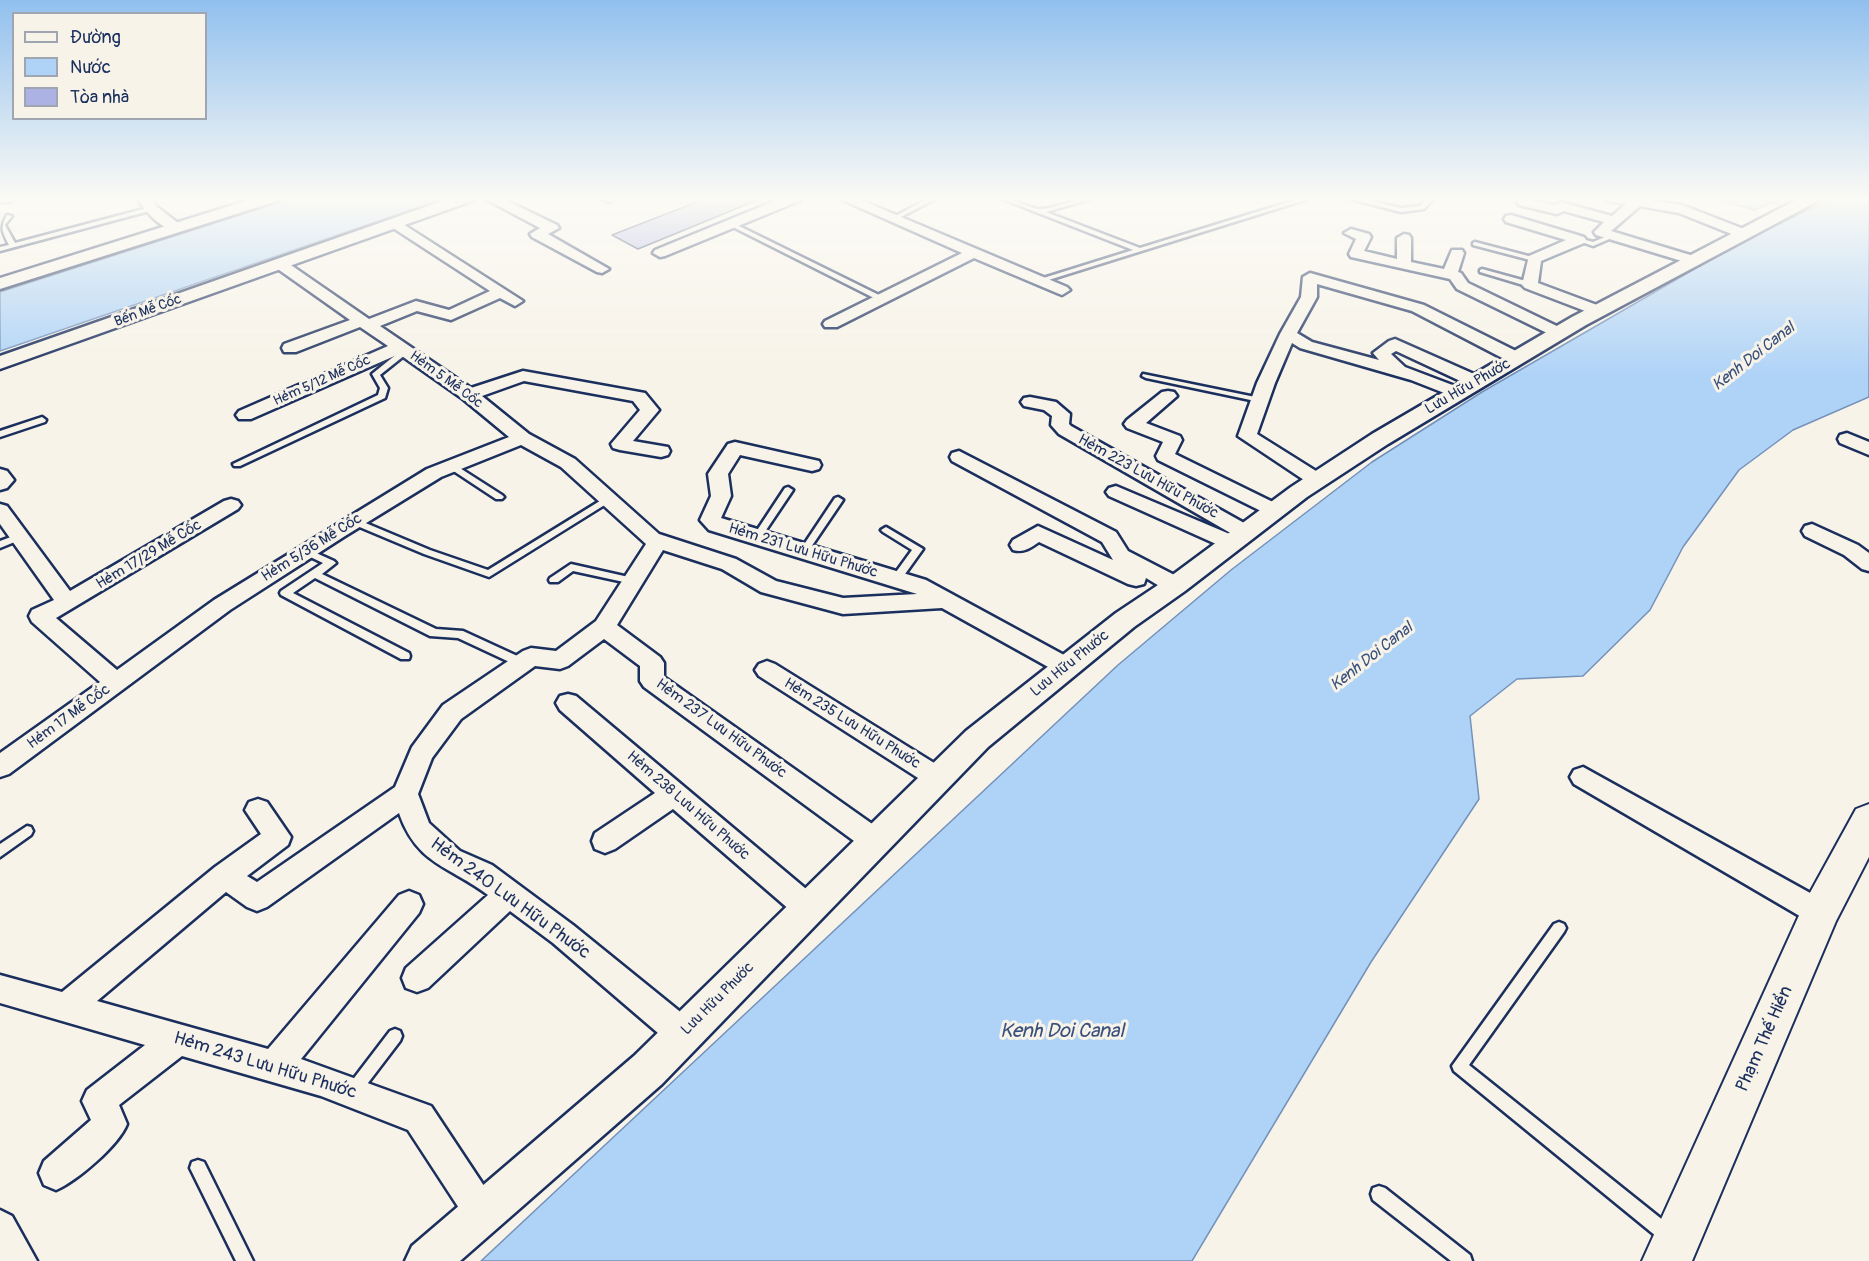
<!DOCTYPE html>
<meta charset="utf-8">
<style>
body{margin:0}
#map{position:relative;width:1869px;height:1261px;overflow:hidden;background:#f7f3e8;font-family:Pangolin,sans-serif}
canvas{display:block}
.legend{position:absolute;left:12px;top:12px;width:195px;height:108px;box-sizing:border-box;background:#f7f3e8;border:2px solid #9fa5b1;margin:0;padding:8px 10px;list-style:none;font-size:18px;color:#1b2f5e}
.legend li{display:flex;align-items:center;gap:12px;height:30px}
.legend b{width:30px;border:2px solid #9fa5b1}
</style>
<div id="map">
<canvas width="1869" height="1261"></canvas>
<ul class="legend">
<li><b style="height:8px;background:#f7f3e8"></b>Đường</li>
<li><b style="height:16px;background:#afd3f7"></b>Nước</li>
<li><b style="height:16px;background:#acb3e4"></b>Tòa nhà</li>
</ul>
</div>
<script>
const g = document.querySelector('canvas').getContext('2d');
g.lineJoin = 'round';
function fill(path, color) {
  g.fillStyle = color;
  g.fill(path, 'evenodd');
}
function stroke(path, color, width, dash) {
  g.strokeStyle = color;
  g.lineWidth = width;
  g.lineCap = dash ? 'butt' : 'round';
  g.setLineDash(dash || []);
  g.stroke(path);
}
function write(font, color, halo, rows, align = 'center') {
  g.font = font + ' Pangolin,sans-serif';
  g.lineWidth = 6;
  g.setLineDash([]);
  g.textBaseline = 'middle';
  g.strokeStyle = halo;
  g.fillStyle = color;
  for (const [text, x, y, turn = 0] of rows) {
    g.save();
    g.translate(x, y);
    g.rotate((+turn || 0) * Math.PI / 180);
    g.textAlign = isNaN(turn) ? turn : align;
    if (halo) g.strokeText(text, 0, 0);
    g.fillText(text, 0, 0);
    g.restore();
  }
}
const water = new Path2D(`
 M293,198H445L0,351V292Z
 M1709,198H1767L1775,201L1755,210Z
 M1835,198H1869V397L1793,430L1739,470L1683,547L1650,610L1583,676L1517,679L1470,716L1479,799L1371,962L1192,1261H481L1118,665L1231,570L1372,462L1482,392L1750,237Z`);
const stream = new Path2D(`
 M1760,198L1778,203`);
const building = new Path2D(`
 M707,198L760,199L638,249L612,235Z`);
const service = new Path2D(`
 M0,198H9L12,200L9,202H0Z
 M601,198H609L612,200L609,202Z
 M929,198H937L895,220L890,219Z
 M1000,198C1015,198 1030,210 1041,209C1059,208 1075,198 1093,198L1046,212L1140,248L1302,198H1311L1039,283L1037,282V280L1133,250Z
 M1347,198H1358L1401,208L1420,206L1428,198H1434L1424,209L1401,212Z
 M151,207L154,209L153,210L0,251V247L9,245C2,231 0,228 7,215L12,216L5,225L15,243Z
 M729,223H733L885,298L878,300L729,225Z
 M1612,234L1615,236L1614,237L1593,246L1576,240L1579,238L1593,242Z
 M1475,242L1536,258L1537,259L1534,261L1473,245V243Z
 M1482,269L1533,283L1534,285L1530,287L1480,272V270Z
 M403,349H406L410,351L380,375L388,388L385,398L240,466H234L233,464L378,395L380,388L372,374Z
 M1143,374L1260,398L1264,400L1260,402L1146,378L1142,376Z
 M42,417L46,420L45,422L0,437V431Z
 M452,463L502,495L504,497L502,499H496L449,468L448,466Z
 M788,487L793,490L760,539H754L752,537L754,535L785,488Z
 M608,496L611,497L613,499L611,501L489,577L424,554L350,523L348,521L353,518L356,519L430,550L488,570Z
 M838,497L843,500L807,553H801L799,551L801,549L835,498Z
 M886,527L923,549L900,581L896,582L891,579L912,550L883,532L881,530Z
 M19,534L24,537L22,539L0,548V541Z
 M305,548L334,561L336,563L322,574L436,629L463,631L526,660L527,663L526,666H518L458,638L430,636L315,578L293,593L409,653L410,656L409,659H401L281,595L280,593L281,591L323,563L302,553L300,551Z
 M571,564L633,578L638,581L633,584L573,571L558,582H550L549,580L550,578Z
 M27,826L31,827L33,831L31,835L0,857V844Z
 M1559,922L1564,924L1566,928L1564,932L1469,1065L1674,1229L1676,1235L1674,1241L1668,1243L1662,1241L1454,1071L1452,1066L1554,924Z
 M395,1029L400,1031L402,1036L400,1041L358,1096L353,1099L348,1096L345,1091L348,1086L390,1031Z
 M198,1160L204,1162L253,1261H236L190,1168L192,1162Z
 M1379,1186L1385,1188L1470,1255L1472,1261H1451L1373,1200L1371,1194L1373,1188Z`);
const minor = new Path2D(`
 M137,198H151L156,206L183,227L181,230C164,234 145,211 137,198Z
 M484,198H501L557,225L559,228L548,234L609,269L602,273L597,272L532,237L530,234L540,228Z
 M782,198H801L799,201L665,256L660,257L653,253L655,250Z
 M838,198H856L1067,287L1070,290L1062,295L1057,293L974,258L837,327H825L823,324L825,321L962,253Z
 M1520,198H1534L1532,200L1554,205L1561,202L1612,216L1626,204L1608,201L1606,198H1638L1682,205L1749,231L1751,234L1744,238L1739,237L1679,213L1640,206L1611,231L1700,258L1702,261L1700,264L1695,265L1596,235L1594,232L1604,222L1564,211L1557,214L1519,205L1517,202Z
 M1511,215L1584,237L1586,240L1584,243L1541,261L1538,283L1605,308L1607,311L1605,314H1593L1525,288L1522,285L1529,256L1566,240L1506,222L1504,219L1506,216Z
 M395,219L523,301L515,306L500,298L451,320L417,311L380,326L471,388L523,371L645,393L659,410L633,441L668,447L670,451L668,455L661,457L620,450L613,448L611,444L640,410L633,401L524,381L482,396L529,434L575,459L659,534L736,559L776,581L843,598L917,594L709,530L700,520L711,496L708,474L728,444L735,442L819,461L821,465L819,469L812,471L740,455L728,474L731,496L721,518L926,580L1075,661L1079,667L1075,673L1067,676L1059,673L942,608L843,614L761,592L722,569L663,550L617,625L660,657L664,663V677L885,833L888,841L885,849L875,853L865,849L644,687L640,681V666L604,639L568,666L560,669L535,666L461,719L432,758L418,794L429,823L460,851L492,865L573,925L694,1023L699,1034L694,1045L683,1049L672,1045L553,943L510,911L428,988L417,992L406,988L402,978L406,968L488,895C450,866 417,865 399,813L267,907L257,911L247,907L226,892L97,1001L268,1049L399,895L409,891L419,895L423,904L419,913L301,1059L431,1106L494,1201L499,1213L494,1225L482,1230L470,1225L408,1130L321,1096L182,1056L119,1105L127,1124C119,1145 77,1181 56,1190L44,1185L39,1173L44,1161L91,1120L82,1101L87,1090L145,1045L0,1003V975L62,992L215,867L261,834L245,810L249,802L258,799L267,802L291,837L288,845L247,876L257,882L395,787L412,747L443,705L523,651L531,648L556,651L596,621L646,544L561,467L521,445L441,477L345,536L230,610L9,774L0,777V753L100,682L32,622L29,616L32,610L54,600L0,524V504L7,506L70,591L224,501L231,499L238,501L241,505L238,509L56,618L117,670L214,600L427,469L509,437L463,399L399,354L251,419H239L236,415L239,411L388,346L360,327L296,352H284L282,348L284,344L350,320L275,267L273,264L275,261H285L369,319L416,301L449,310L490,291L390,226L388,223L390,220Z
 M1351,229L1369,234L1371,237L1364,251L1397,259V238L1404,234L1409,235L1411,238V262L1444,269L1452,250H1462L1464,253L1458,272L1461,273L1468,283L1565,330L1567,333L1565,336H1553L1457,289L1450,279L1351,257L1349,254L1356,239L1344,233Z
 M1310,273L1424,305L1522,354L1524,358L1522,362H1510L1412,311L1317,284V297L1297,333L1312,342L1379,360L1373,353L1389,341L1395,339L1483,378L1486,382L1483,386H1471L1396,351L1391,354L1405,367L1463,389L1466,393L1463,397L1457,398L1411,380L1300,348L1292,343L1275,383L1257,434L1324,476L1327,480L1324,484H1310L1238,436L1257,383L1280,334L1301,297L1303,277Z
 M1168,391L1174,392L1177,396L1146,423L1180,436L1182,440L1175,454L1281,506L1284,510L1281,514L1274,516L1267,514L1158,460L1156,456L1163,442L1127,428L1124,424L1127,420L1162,392Z
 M1030,397L1056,402L1070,414L1069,424L1071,426L1253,528L1256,533L1253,538L1246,540L1239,538L1059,434L1051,425L1052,416L1044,410L1024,406L1021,402L1024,398Z
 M1847,433L1869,442V455L1840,443L1838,439L1840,435Z
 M959,451L1116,532L1128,551L1184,580L1187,585L1184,590C1170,594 1158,585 1146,578L1144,584L1136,586L1128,584L1039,542C1030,548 1024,553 1013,550L1010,545L1013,540L1038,526L1113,560L1102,542L952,461L950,457L952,453Z
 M0,469L7,471L14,480L7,488L0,490Z
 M1116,486L1239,538L1242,543L1239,548L1232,550L1225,548L1109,496L1106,492L1109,488Z
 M1812,524L1858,545L1869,553V571L1862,569L1844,555L1805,536L1802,531L1805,526Z
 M767,661L775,664L947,771L951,778L947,785L938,789L929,785L759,676L755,670L759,664Z
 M568,694L576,696L818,899L822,908L818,917L808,921L798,917L673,809L615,849L605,853L595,849L592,841L595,833L655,793L560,710L556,703L560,696Z
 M1583,767L1830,904L1834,913L1830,922L1820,926L1810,922L1574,784L1570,777L1574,770Z
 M0,1210L12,1216L37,1261H0Z`);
const tertiary = new Path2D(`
 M255,198H279L277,201L0,289V278Z
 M451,198H474L472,201L0,369V356Z
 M1800,198H1820L1818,201L1586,325L1388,444L1307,497L1185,591L1134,627L988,747L662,1084L460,1261H405L412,1246L634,1056L966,731L1116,613L1167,579L1291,487L1372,434L1572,317Z`);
const secondary = new Path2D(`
 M1869,804V857L1836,921L1692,1261H1642L1806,900L1856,809Z`);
const farStreetnames = [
 ["Bến Mễ Cốc",148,311,-20],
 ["Hẻm 5 Mễ Cốc",446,380,36],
 ["Hẻm 5/12 Mễ Cốc",322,381,-24]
];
const streetNames = [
 ["Lưu Hữu Phước",1468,387,-30],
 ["Hẻm 223 Lưu Hữu Phước",1148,477,29],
 ["Hẻm 5/36 Mễ Cốc",312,548,-32],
 ["Hẻm 231 Lưu Hữu Phước",803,551,17],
 ["Hẻm 17/29 Mễ Cốc",149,555,-31],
 ["Lưu Hữu Phước",1070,664,-39],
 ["Hẻm 17 Mễ Cốc",69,717,-36],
 ["Hẻm 235 Lưu Hữu Phước",852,724,32],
 ["Hẻm 237 Lưu Hữu Phước",721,729,36],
 ["Hẻm 238 Lưu Hữu Phước",688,806,41],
 ["Lưu Hữu Phước",718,999,-45]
];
const waterNames = [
 ["Kenh Doi Canal",1754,357,-38],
 ["Kenh Doi Canal",1372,657,-38]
];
const nearStreetnames = [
 ["Hẻm 240 Lưu Hữu Phước",510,899,36],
 ["Phạm Thế Hiển",1765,1039,-66],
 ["Hẻm 243 Lưu Hữu Phước",265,1066,17]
];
const nearWaternames = [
 ["Kenh Doi Canal",1062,1032]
];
fill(water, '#afd3f7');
stroke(water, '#7491ba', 1.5);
stroke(stream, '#7491ba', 5);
fill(building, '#acb3e4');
stroke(building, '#1b2f5e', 1.5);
stroke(service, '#1b2f5e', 5);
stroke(minor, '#1b2f5e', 5);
stroke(tertiary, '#1b2f5e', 5);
stroke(secondary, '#1b2f5e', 4);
fill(service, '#f7f3e8');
fill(minor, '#f7f3e8');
fill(tertiary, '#f7f3e8');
fill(secondary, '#f7f3e8');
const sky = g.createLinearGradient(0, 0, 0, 375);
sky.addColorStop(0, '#91c0ee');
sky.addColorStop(0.53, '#fbfaf5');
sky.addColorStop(1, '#fbfaf500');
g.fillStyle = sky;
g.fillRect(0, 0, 1869, 375);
write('14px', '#1b2f5e', '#f7f3e8', farStreetnames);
write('15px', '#1b2f5e', '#f7f3e8', streetNames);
write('italic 16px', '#39507d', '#f7f3e8', waterNames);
write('18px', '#1b2f5e', '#f7f3e8', nearStreetnames);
write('italic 20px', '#39507d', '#f7f3e8', nearWaternames);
</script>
